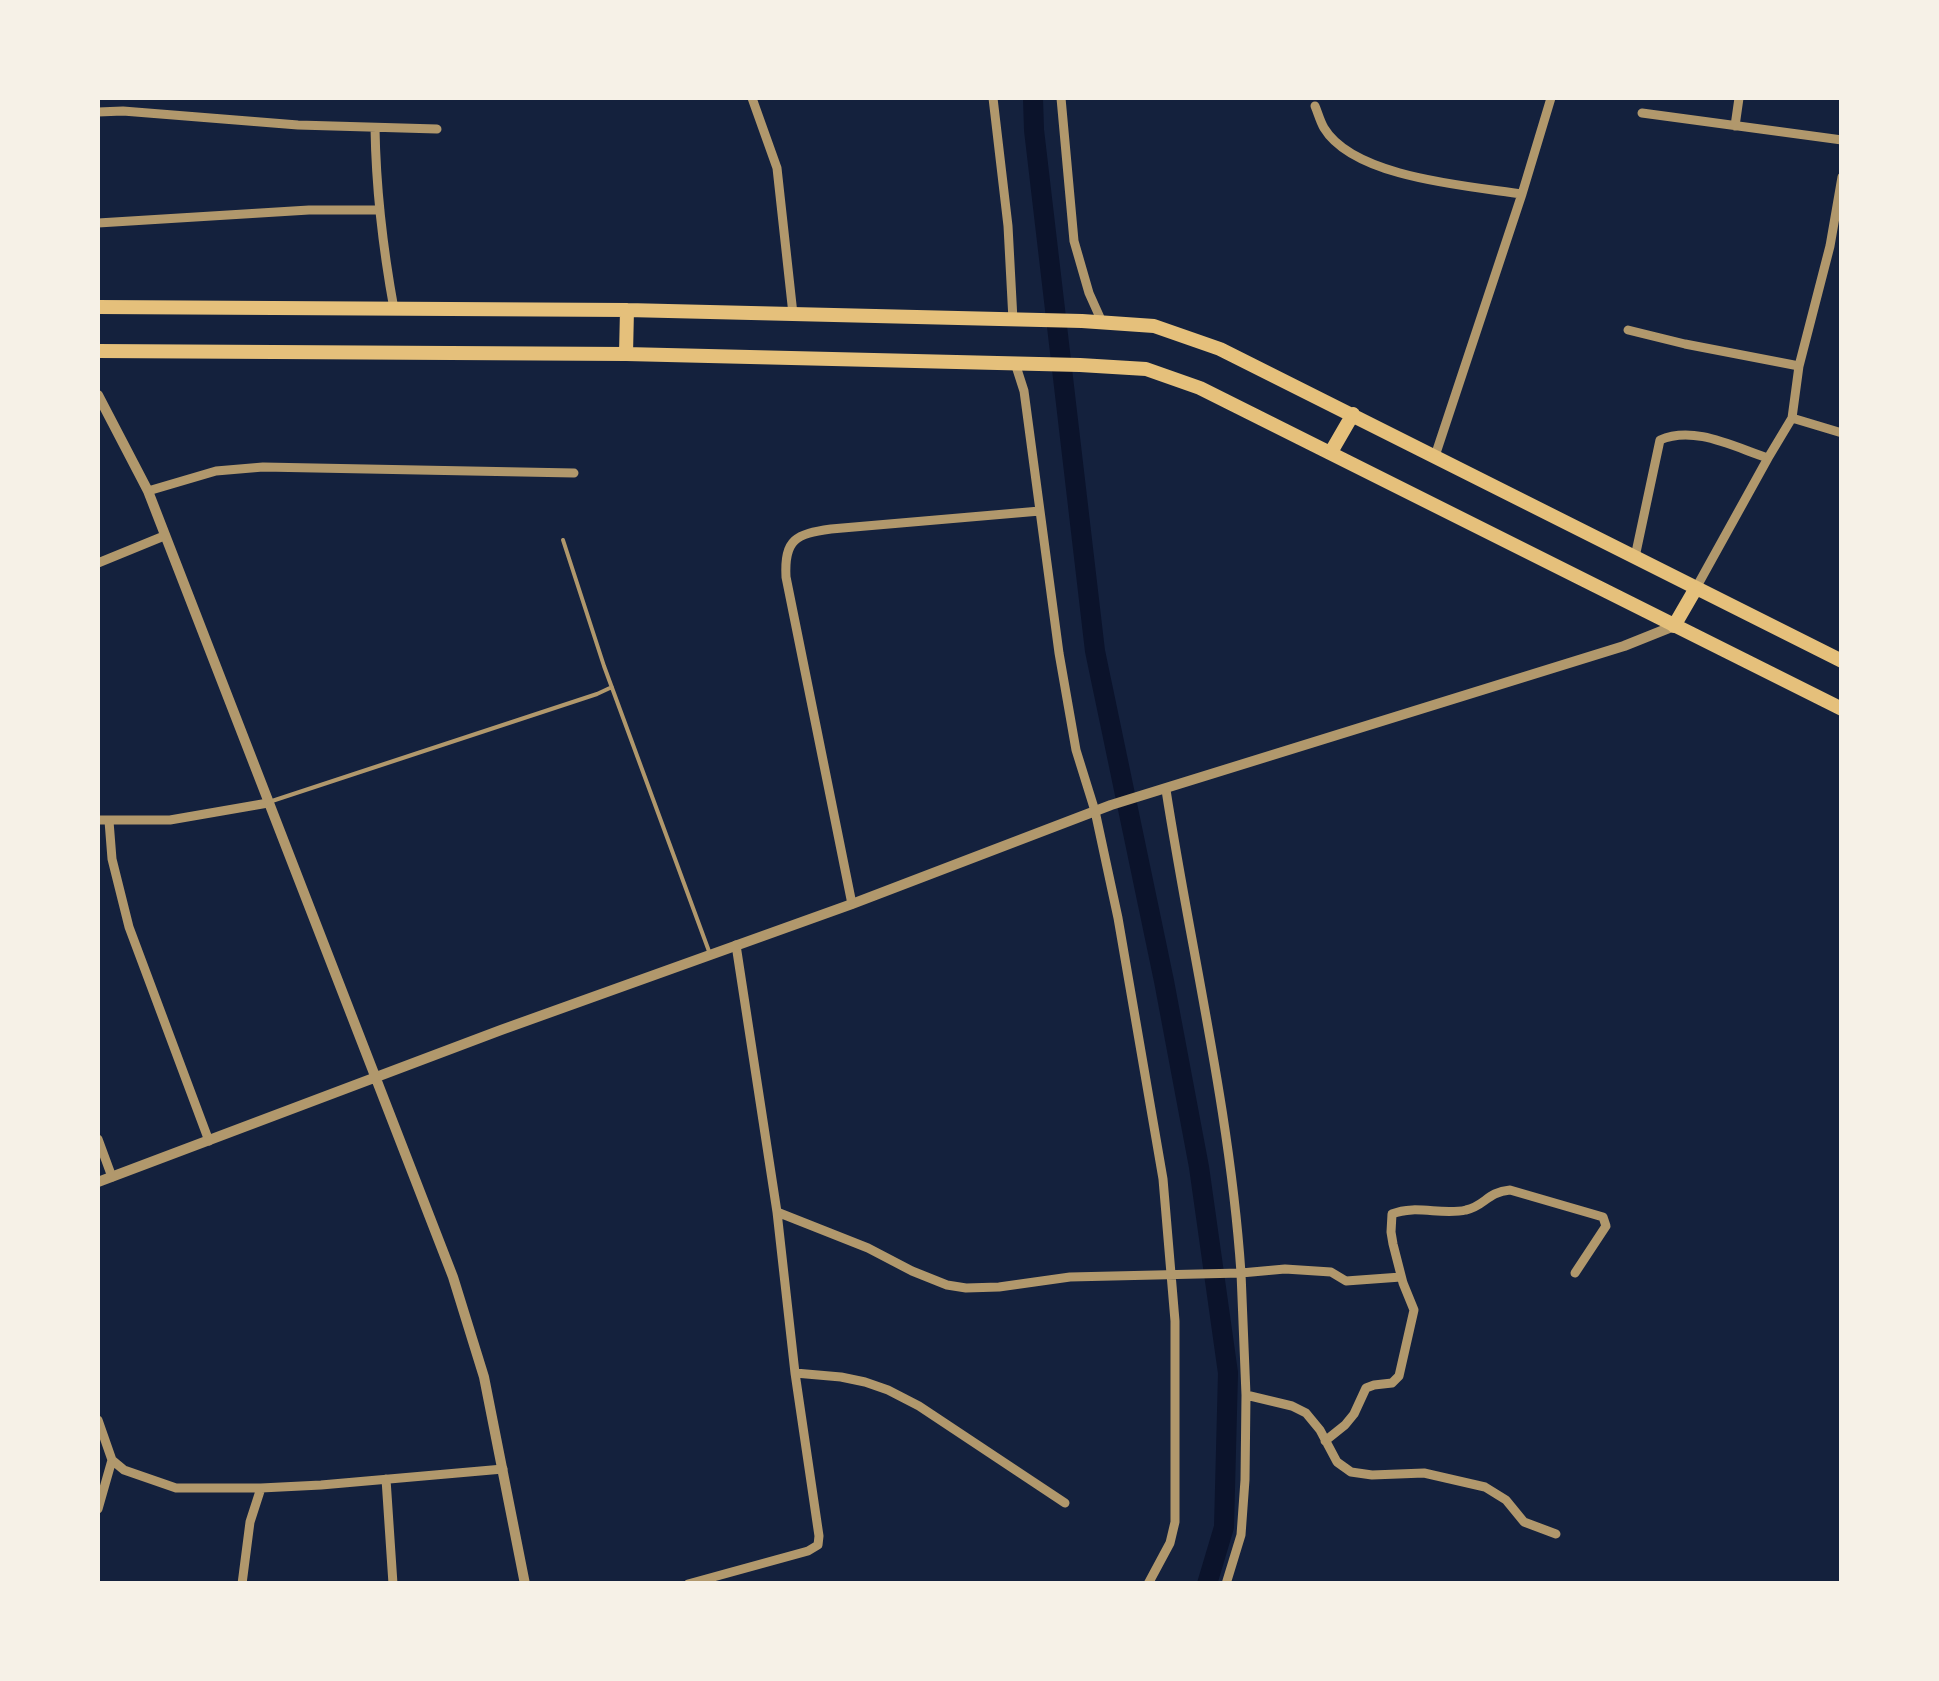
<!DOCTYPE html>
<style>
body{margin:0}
#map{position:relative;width:1939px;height:1681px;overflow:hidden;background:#14213d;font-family:Quicksand,sans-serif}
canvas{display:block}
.frame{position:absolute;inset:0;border:100px solid #f6f1e7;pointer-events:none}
</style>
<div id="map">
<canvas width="1939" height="1681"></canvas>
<div class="frame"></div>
</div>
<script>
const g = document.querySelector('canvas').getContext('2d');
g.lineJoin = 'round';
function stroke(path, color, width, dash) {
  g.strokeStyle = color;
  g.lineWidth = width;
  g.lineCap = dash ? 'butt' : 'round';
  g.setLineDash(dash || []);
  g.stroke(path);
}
const canal = new Path2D(`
 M1033,98L1034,130L1095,651L1164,981L1199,1167L1228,1373L1224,1527L1207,1584`);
const service = new Path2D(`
 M563,540L604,666L710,954
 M272,801L597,694L612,687`);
const minor = new Path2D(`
 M752,98L777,168L793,314
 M993,98L1008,226L1013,320
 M1061,98L1074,241L1089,293L1102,322
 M1315,106C1318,113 1320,121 1324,128C1354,178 1469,186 1522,194
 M98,112L123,111L298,125L437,129
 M1642,113L1842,140
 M1735,126L1739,98
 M375,128C376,189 383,249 394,309
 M98,223L309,210H380
 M1628,330L1685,344L1799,366
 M1015,363L1024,391L1059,653L1076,750L1095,811L1118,918L1163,1179L1175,1321V1522L1170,1543L1148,1584
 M1792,418L1842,433
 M1435,456L1522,194L1551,98
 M148,491L216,471L263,467L574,473
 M1635,557L1660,440C1694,425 1734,447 1768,458
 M98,563L164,536
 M1696,588L1768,458L1792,418L1799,366L1830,246L1842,177
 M1166,790C1191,951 1230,1111 1241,1273L1285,1269L1331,1272L1346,1281L1401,1277
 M98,820H170L268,803
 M109,821L112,859L129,927L209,1141
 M852,904L786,577C784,539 796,534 831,529L1040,511
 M98,1139L112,1177
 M777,1212L868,1248L912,1271L947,1285L966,1288L999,1287L1070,1277L1241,1273L1246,1395L1245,1480L1241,1535L1226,1584
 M795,1373L841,1377L865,1382L888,1390L919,1406L1065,1503
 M1246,1395L1292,1406L1306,1413L1320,1430L1337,1462L1351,1472L1372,1475L1424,1473L1485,1487L1506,1500L1524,1522L1556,1534
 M98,1420L112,1460L124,1470L176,1488H261L321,1485L503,1469
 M1325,1441L1345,1425L1354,1414L1366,1388L1374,1385L1392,1383L1399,1376L1414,1310L1403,1283L1393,1244L1391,1232L1392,1214C1416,1204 1442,1216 1466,1210C1485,1206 1487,1192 1510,1190L1603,1217L1606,1226L1575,1273
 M386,1479L393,1584
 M98,1509L112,1460
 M242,1584L250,1522L261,1488
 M688,1584L808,1551L818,1545L819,1536L795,1373L777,1212L736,945`);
const tertiary = new Path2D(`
 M98,395L148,491L453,1277L484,1377L525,1584
 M98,1182L501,1030L852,904L1111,805L1624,646L1674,626`);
const trunk = new Path2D(`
 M98,307L627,310L1082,321L1154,326L1220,349L1842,661
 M98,351L626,354L1080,365L1146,369L1200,388L1842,709
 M626,354L627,310
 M1331,452L1353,414
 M1674,626L1696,588`);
stroke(canal, '#0b132b', 20);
stroke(service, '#b1986c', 4);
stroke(minor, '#b1986c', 9);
stroke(tertiary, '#b1986c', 10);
stroke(trunk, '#e5c07b', 14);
</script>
